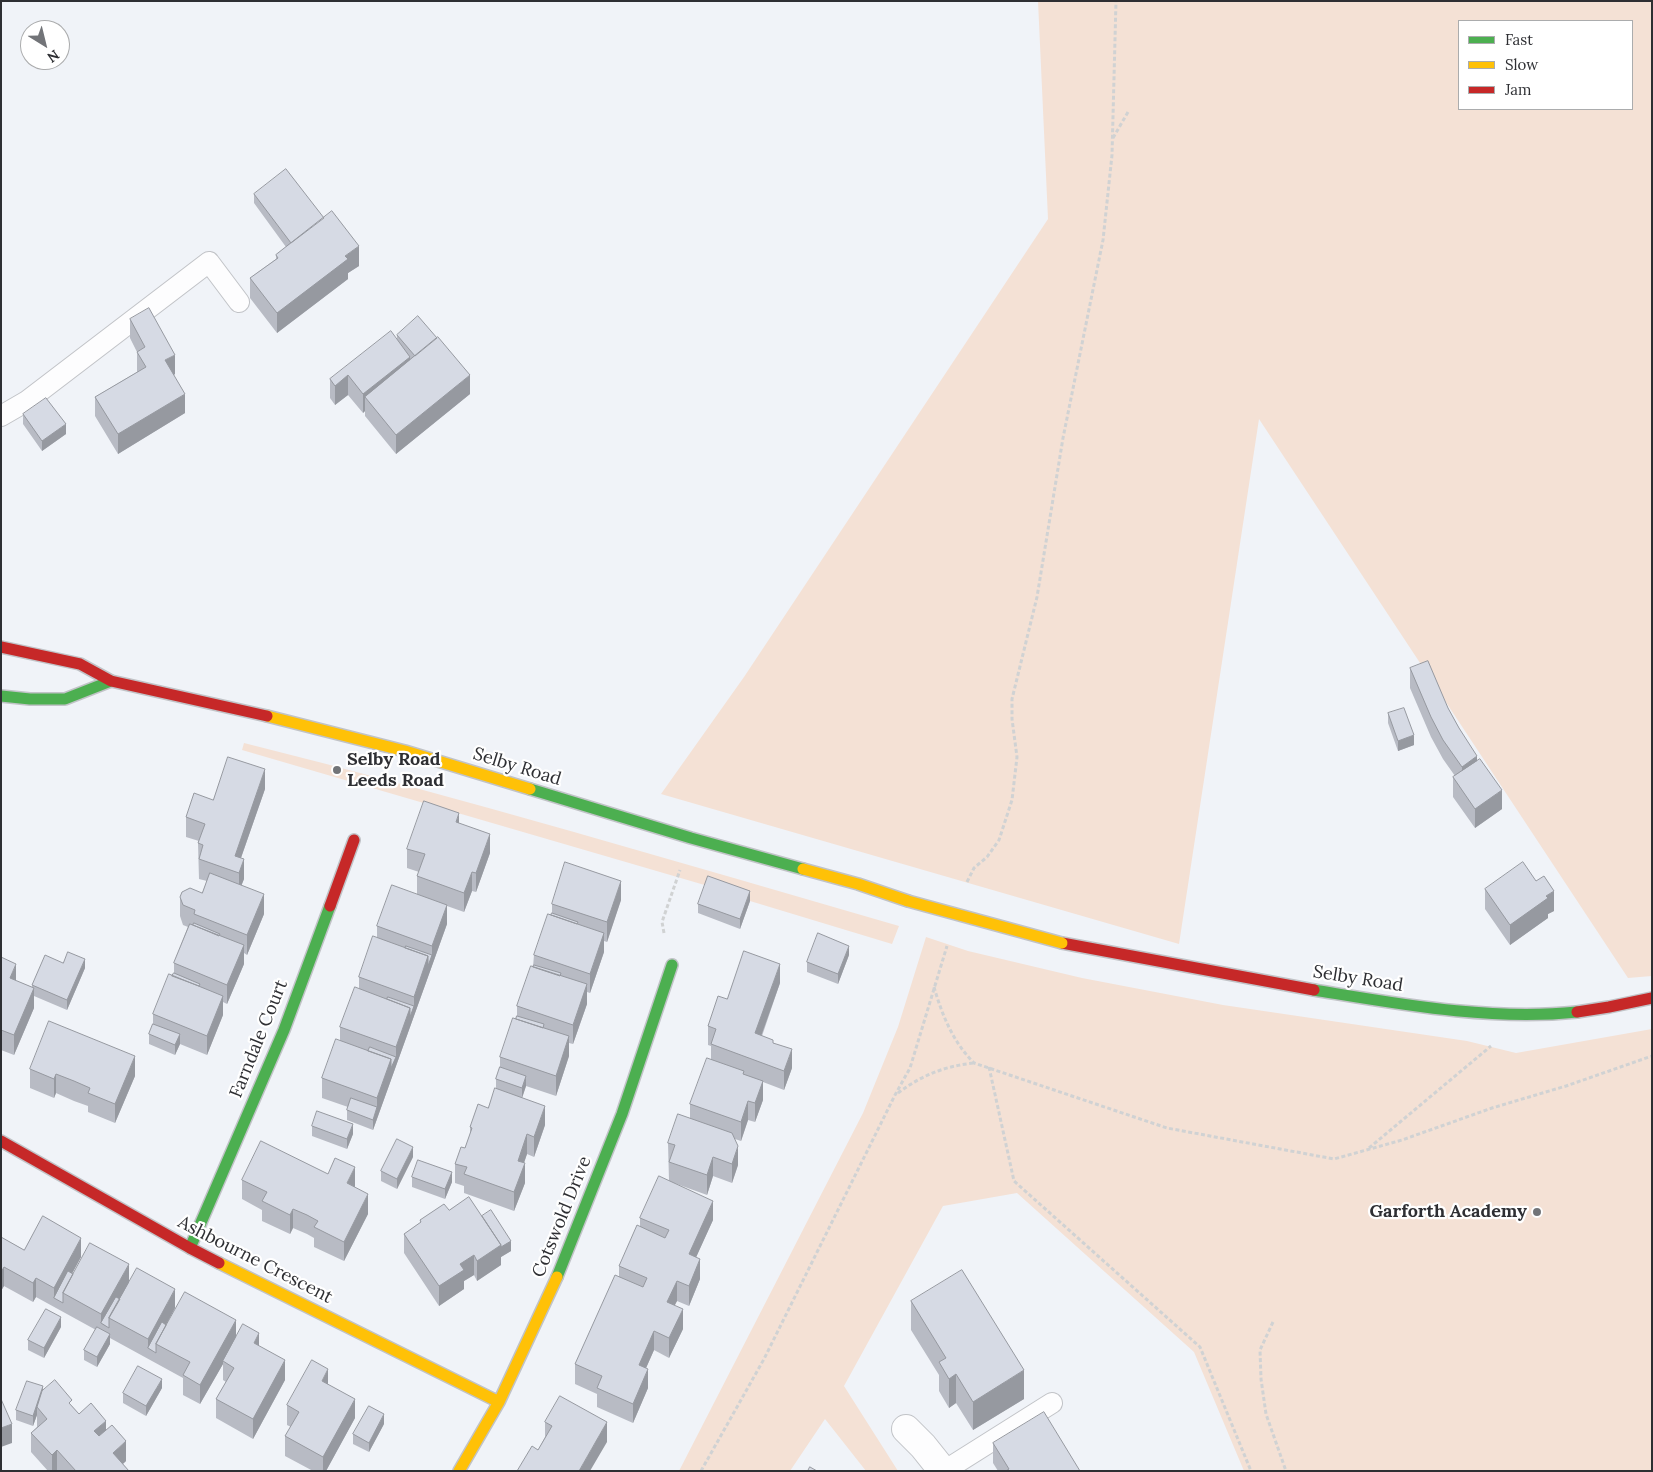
<!DOCTYPE html>
<style>
body{margin:0}
#map{position:relative;width:1653px;height:1472px;overflow:hidden;background:#f0f3f8;font-family:Lora,serif}
canvas{display:block}
.frame{position:absolute;inset:0;border:2px solid #2e2f33;pointer-events:none}
.legend{position:absolute;left:1458px;top:20px;width:175px;height:90px;box-sizing:border-box;background:#fff;border:1px solid #abacad;margin:0;padding:6px 9px;list-style:none;font-size:15px;color:#2e2f33}
.legend li{display:flex;align-items:center;gap:10px;height:25px}
.legend b{width:25px;border:1px solid #abacad}
.north{position:absolute;left:20px;top:20px;width:50px;height:50px;box-sizing:border-box;background:#fff;border:1px solid #abacad;border-radius:50%;rotate:144deg;font-size:14px;font-weight:700;line-height:20px;text-align:center;color:#2e2f33}
.north::after{content:'';display:block;margin:auto;width:18px;height:22px;background:#727478;clip-path:polygon(50% 0,100% 100%,50% 72%,0 100%)}
</style>
<div id="map">
<canvas width="1653" height="1472"></canvas>
<div class="frame"></div>
<ul class="legend">
<li><b style="height:6px;background:#4caf50"></b>Fast</li>
<li><b style="height:6px;background:#ffc107"></b>Slow</li>
<li><b style="height:6px;background:#c62828"></b>Jam</li>
</ul>
<div class="north">N</div>
</div>
<script>
const g = document.querySelector('canvas').getContext('2d');
g.lineJoin = 'round';
function fill(path, color) {
  g.fillStyle = color;
  g.fill(path, 'evenodd');
}
function stroke(path, color, width, dash) {
  g.strokeStyle = color;
  g.lineWidth = width;
  g.lineCap = dash ? 'butt' : 'round';
  g.setLineDash(dash || []);
  g.stroke(path);
}
function write(font, color, halo, rows, align = 'center') {
  g.font = font + ' Lora,serif';
  g.lineWidth = 4.5;
  g.setLineDash([]);
  g.textBaseline = 'middle';
  g.strokeStyle = halo;
  g.fillStyle = color;
  for (const [text, x, y, turn = 0] of rows) {
    g.save();
    g.translate(x, y);
    g.rotate((+turn || 0) * Math.PI / 180);
    g.textAlign = isNaN(turn) ? turn : align;
    if (halo) g.strokeText(text, 0, 0);
    g.fillText(text, 0, 0);
    g.restore();
  }
}
const green = new Path2D(`
 M1038,1H1652V976L1628,978L1259,419L1179,944L661,794L744,677L1048,219ZM1459,21H1632V109H1459Z
 M244,743C464,798 681,863 899,926L892,944L750,901L708,886L242,750Z
 M926,937L968,951L1082,978L1223,1005L1467,1041L1516,1053L1652,1029V1471H1244L1194,1352L1017,1193L943,1206L844,1386L898,1471H866L825,1419L790,1471H679L863,1113L898,1027Z`);
const path = new Path2D(`
 M1113,138L1128,112
 M967,882L974,868L987,857L999,840L1012,800L1017,757L1012,719V699L1037,597L1063,438L1103,240L1112,155L1116,1
 M664,933L662,922L680,870
 M934,987C942,1015 953,1042 974,1063L1167,1128L1334,1159L1402,1140L1492,1108L1566,1086L1652,1056
 M989,1067L1014,1181L1200,1347L1251,1471
 M898,1093C922,1075 945,1066 974,1063
 M1369,1148L1491,1046
 M1273,1322L1260,1350L1261,1379L1266,1414L1286,1471
 M701,1471L764,1359L895,1095L910,1068L947,946`);
const lane = new Path2D(`
 M1,416L27,401L209,262L239,302
 M944,1471L1052,1403`);
const street = new Path2D(`
 M906,1429L923,1446L943,1471`);
const fast = new Path2D(`
 M1,696L30,699H65L111,681
 M530,789L691,838L803,869
 M1314,990C1400,1004 1490,1021 1577,1012
 M190,1248L284,1030L330,906
 M557,1277L622,1114L672,965`);
const slow = new Path2D(`
 M267,716L405,751L530,789
 M803,869L858,884L908,901
 M219,1263L499,1402
 M459,1471L499,1402L557,1277`);
const jam = new Path2D(`
 M1,647L80,664L111,681L267,716
 M330,906L354,840
 M1062,943L1314,990
 M1577,1012L1609,1007L1652,998
 M1,1141L190,1248L219,1263`);
const slowBridge = new Path2D(`
 M908,901L1062,943`);
const wall = new Path2D(`
 M254,194L359,266L348,273V279L277,333L250,298V278L276,259V255L286,247L254,203Z
 M130,319L175,374L174,375L185,413L118,454L95,416V397L137,372V352L130,338Z
 M397,335L470,394L396,454L365,416V411L363,413L348,395L335,405L330,398V379L397,339Z
 M23,414L66,434L42,451L23,424Z
 M1410,668L1448,708L1459,728L1477,760L1502,809L1475,828L1453,797V777L1455,776L1443,759L1431,737L1410,688Z
 M1388,713L1414,745L1398,751L1388,723Z
 M265,789L241,858L244,879L241,885L264,914L247,955L244,953V964L227,1004L223,1002V1015L207,1055L180,1044L175,1055L149,1044V1034L153,1024V1014L172,976L174,973V963L188,927L183,925L180,916V897L202,893L207,881L199,879L198,843L199,841L186,837V817L213,800Z
 M459,823L490,853L476,892L472,891L464,912L447,906V924L373,1130L347,1120V1110L348,1107L322,1098V1078L340,1040V1027L359,989V977L377,938V926L417,894V876L419,872L407,868V849Z
 M1485,889L1554,911L1548,914V918L1510,945L1485,909Z
 M621,900L607,942L604,941V952L590,993L587,992V1004L573,1044L569,1043V1056L556,1096L526,1086L522,1098L545,1125L534,1157L527,1154L524,1163L525,1183L514,1211L464,1193V1186L455,1183V1164L465,1148L470,1135V1127L488,1108L496,1088V1079L500,1067V1057L517,1016V1006L533,967L534,955L552,913V904Z
 M750,901L740,929L698,913V904Z
 M849,955L838,984L807,972V962Z
 M1,957L16,981L32,987V985L63,963L85,968L67,1010L34,996V1008L14,1055L1,1050Z
 M780,983L762,1036L773,1043L792,1068L784,1090L763,1082V1100L755,1122L748,1120L741,1141L735,1139L738,1165L732,1183L713,1176L707,1195L674,1183L713,1220L696,1257L700,1279L689,1306L677,1301L674,1305L683,1329L669,1358L654,1350L646,1368L648,1388L633,1423L597,1407V1394L575,1384V1364L619,1277V1266L640,1227V1218L669,1181L668,1143L690,1119V1104L711,1059V1046L708,1045V1026L727,999Z
 M30,1069L135,1076L115,1123L88,1112V1106L74,1101L56,1093L54,1098L30,1088Z
 M312,1126L353,1134L347,1149L312,1136Z
 M413,1157L397,1189L381,1181V1171Z
 M412,1177L452,1182L445,1199L412,1187Z
 M242,1180L355,1187L368,1214L344,1261L314,1247V1238L307,1234L293,1228L290,1234L262,1221V1210L242,1199Z
 M449,1210L482,1216L511,1251L501,1257V1265L477,1281L474,1275L464,1281V1289L439,1306L404,1253V1234L420,1223V1220Z
 M1,1237L24,1250L81,1257L72,1273L129,1283L175,1308L166,1325L236,1336L259,1346L285,1380L253,1439L216,1418V1399L226,1382L223,1380V1364L200,1404L183,1395V1378L110,1338V1344L97,1367L84,1360V1350L96,1330L36,1297L33,1302L4,1286L1,1291Z
 M911,1301L1024,1399L973,1430L956,1403L949,1408L939,1391V1375L911,1330Z
 M61,1327L44,1358L28,1350V1340Z
 M328,1384L355,1418L326,1471H313L285,1456V1436L291,1427L287,1425V1405Z
 M162,1388L146,1416L123,1403V1393Z
 M43,1391L72,1406L79,1414L106,1430L126,1461L123,1464L129,1471H58L57,1470L56,1471H48L31,1452V1433L37,1427V1415L33,1426L16,1420V1410Z
 M545,1422L607,1442L538,1450L545,1437Z
 M384,1424L369,1452L353,1444V1434Z
 M993,1443L1080,1471H998L993,1463Z`);
const shadedWall = new Path2D(`
 M359,246V266L348,273V279L277,333V313L345,256Z
 M175,355V374L165,380V360Z
 M410,357V376L365,397V411L363,413V394Z
 M348,375V395L335,405V386Z
 M470,375V394L396,454V435Z
 M185,394V413L118,454V434Z
 M66,424V434L42,451V441Z
 M1414,735V745L1398,751V741Z
 M1477,756V775L1462,787V767Z
 M265,769V789L236,872L235,856Z
 M1502,790V809L1475,828V809Z
 M459,813V833L456,822Z
 M490,834V853L476,892V873Z
 M244,859V879L239,892V873Z
 M472,872V891L464,912V893Z
 M621,881V900L607,942V922Z
 M750,891V901L740,929V919Z
 M1554,891V911L1548,914V918L1510,945V925L1546,896Z
 M264,894V914L247,955V935Z
 M447,905V924L414,1016V997L428,956L432,955V946Z
 M604,933V952L590,993V974Z
 M244,945V964L227,1004V985Z
 M849,946V955L838,984V974Z
 M85,959V968L67,1010V1000Z
 M16,964V983L10,978Z
 M780,964V983L755,1053V1033Z
 M587,984V1004L573,1044V1025Z
 M34,988V1008L14,1055V1035Z
 M223,996V1015L207,1055V1036Z
 M414,1006V1016L373,1130V1120L377,1107V1098L391,1059L396,1057V1047L410,1008Z
 M180,1034V1044L175,1055V1045Z
 M569,1036V1056L556,1096V1076Z
 M792,1049V1068L784,1090V1071Z
 M135,1056V1076L115,1123V1104Z
 M56,1074V1093L54,1098V1079Z
 M526,1076V1086L522,1098V1088Z
 M763,1081V1100L755,1122V1103Z
 M748,1101V1120L741,1141V1122Z
 M545,1106V1125L534,1157V1137Z
 M353,1124V1134L347,1149V1139Z
 M527,1134V1154L518,1180V1161Z
 M738,1146V1165L732,1183V1164Z
 M413,1147V1157L397,1189V1179Z
 M713,1157V1176L707,1195V1175Z
 M525,1163V1183L514,1211V1192Z
 M355,1167V1187L347,1203V1183Z
 M452,1172V1182L445,1199V1189Z
 M368,1194V1214L344,1261V1242Z
 M713,1201V1220L689,1273V1254Z
 M293,1209V1228L290,1234V1215Z
 M81,1238V1257L58,1300L54,1298V1288Z
 M511,1241V1251L501,1257V1265L477,1281V1261L501,1245Z
 M474,1255V1275L464,1281V1289L439,1306V1286L460,1264Z
 M700,1259V1279L689,1306V1286Z
 M129,1264V1283L105,1326L101,1323V1314Z
 M4,1267V1286L1,1291V1272Z
 M36,1278V1297L33,1302V1283Z
 M677,1281V1301L667,1321V1302Z
 M175,1289V1308L152,1351L148,1348V1339Z
 M683,1309V1329L669,1358V1338Z
 M61,1317V1327L44,1358V1348Z
 M236,1320V1340L223,1361V1364L200,1404V1385Z
 M654,1331V1350L639,1384V1365Z
 M259,1333V1352L254,1343Z
 M110,1334V1344L97,1367V1357Z
 M285,1360V1380L253,1439V1419Z
 M328,1369V1389L322,1381Z
 M648,1369V1388L633,1423V1404Z
 M1024,1370V1399L973,1430V1402Z
 M956,1374V1403L949,1408V1379Z
 M162,1379V1388L146,1416V1406Z
 M43,1386V1396L37,1407V1415L33,1426V1416Z
 M355,1399V1418L326,1471H323V1457Z
 M384,1414V1424L369,1452V1443Z
 M106,1421V1440L94,1451V1431Z
 M607,1422V1442L590,1471H579Z
 M12,1424V1443L1,1447V1428Z
 M126,1441V1461L115,1471L113,1453Z
 M57,1450V1470L56,1471H52V1455Z`);
const building = new Path2D(`
 M286,169L324,218L291,243L254,194Z
 M332,211L359,246L345,256L348,259L277,313L250,278L278,258L276,255Z
 M149,308L175,355L165,360L185,394L118,434L95,397L146,367L137,352L145,347L130,319Z
 M418,316L437,338L415,356L397,335Z
 M391,331L410,357L363,394L348,375L335,386L330,379Z
 M438,337L470,375L396,435L365,397Z
 M46,398L66,424L42,441L23,414Z
 M1428,661L1448,708L1459,728L1477,756L1462,767L1443,740L1431,717L1410,668Z
 M1404,708L1414,735L1398,741L1388,713Z
 M228,757L265,769L235,856L244,859L239,873L199,859L203,845L198,843L205,824L186,817L194,793L213,800Z
 M1480,759L1502,790L1475,809L1453,777Z
 M424,801L459,813L456,822L490,834L476,873L472,872L464,893L417,876L425,854L407,849Z
 M565,862L621,881L607,922L552,904Z
 M1523,862L1536,881L1544,876L1554,891L1546,896L1548,898L1510,925L1485,889Z
 M210,873L264,894L247,935L194,914L195,910L183,905L180,897L182,892L190,888L202,893Z
 M708,876L750,891L740,919L698,904Z
 M392,885L447,905L432,946L377,926Z
 M552,913L578,922L577,924L551,915Z
 M548,914L604,933L590,974L534,955Z
 M194,923L220,934L219,936L193,925Z
 M190,924L244,945L227,985L174,963Z
 M818,933L849,946L838,974L807,962Z
 M373,936L428,956L414,997L359,977Z
 M406,946L432,955L428,966V956L405,948Z
 M744,951L780,964L755,1033L773,1040V1043L792,1049L784,1071L711,1044L716,1029L708,1026L718,996L727,999Z
 M68,952L85,959L67,1000L32,985L45,955L63,963Z
 M1,957L16,964L10,978L34,988L14,1035L1,1030Z
 M534,965L561,973L560,976L533,967Z
 M531,966L587,984L573,1025L517,1006Z
 M174,973L200,984L199,986L172,976Z
 M169,974L223,996L207,1036L153,1014Z
 M355,987L410,1008L396,1047L340,1027Z
 M388,997L414,1006L410,1017V1008L387,999Z
 M517,1016L544,1024L543,1028L516,1019Z
 M513,1018L569,1036L556,1076L500,1057Z
 M49,1021L135,1056L115,1104L88,1093L90,1088L74,1081L56,1074L54,1079L30,1069Z
 M153,1024L180,1034L175,1045L149,1034Z
 M336,1039L391,1059L377,1098L322,1078Z
 M370,1047L396,1057L391,1068V1059L368,1051Z
 M707,1058L744,1071L743,1074L763,1081L755,1103L748,1101L741,1122L690,1104Z
 M500,1067L526,1076L522,1088L496,1079Z
 M495,1088L545,1106L534,1137L527,1134L518,1161L525,1163L514,1192L464,1174L467,1167L455,1164L461,1147L465,1148L472,1128L470,1127L478,1104L488,1108Z
 M351,1098L377,1107L373,1120L347,1110Z
 M317,1111L353,1124L347,1139L312,1126Z
 M678,1114L732,1133L738,1146L732,1164L713,1157L707,1175L669,1162L675,1145L668,1143Z
 M397,1139L413,1147L397,1179L381,1171Z
 M261,1141L328,1174L335,1158L355,1167L347,1183L368,1194L344,1242L314,1227L318,1221L307,1215L293,1209L290,1215L262,1201L267,1192L242,1180Z
 M418,1160L452,1172L445,1189L412,1177Z
 M659,1176L713,1201L689,1254L700,1259L689,1286L677,1281L667,1302L683,1309L669,1338L654,1331L639,1365L648,1369L633,1404L597,1388L602,1376L575,1364L615,1275L643,1287L647,1278L619,1266L637,1225L665,1238L669,1230L640,1218Z
 M469,1197L501,1245L477,1261L474,1255L460,1264L464,1270L439,1286L404,1234L421,1222L420,1220L444,1204L449,1210Z
 M491,1210L511,1241L501,1247V1245L482,1216Z
 M43,1216L81,1238L54,1288L36,1278L33,1283L4,1267L1,1272V1237L24,1250Z
 M90,1243L129,1264L101,1314L63,1293Z
 M137,1268L175,1289L148,1339L109,1318Z
 M962,1270L1024,1370L973,1402L956,1374L949,1379L939,1362L946,1358L911,1301Z
 M68,1271L73,1274L63,1293V1303L54,1298Z
 M185,1292L236,1320L200,1385L183,1375L190,1362L156,1344Z
 M116,1297L120,1299L109,1318V1328L101,1323Z
 M46,1309L61,1317L44,1348L28,1340Z
 M162,1322L166,1325L156,1344V1353L148,1348Z
 M243,1324L259,1333L254,1343L285,1360L253,1419L216,1399L234,1368L223,1361Z
 M97,1327L110,1334L97,1357L84,1350Z
 M312,1360L328,1369L322,1381L355,1399L323,1457L285,1436L299,1412L287,1405Z
 M138,1366L162,1379L146,1406L123,1393Z
 M55,1380L72,1400L69,1403L79,1414L91,1403L106,1421L94,1431L99,1436L112,1425L126,1441L113,1453L129,1471H76L57,1450L52,1455L31,1433L47,1419L37,1407L42,1391Z
 M27,1381L43,1386L33,1416L16,1410Z
 M560,1396L607,1422L579,1471H517L532,1446L538,1450L552,1426L545,1422Z
 M1,1399L12,1424L1,1428Z
 M369,1406L384,1414L369,1443L353,1434Z
 M1044,1412L1080,1471H1006L1009,1469L993,1443Z
 M810,1467L817,1471H808Z`);
const markers = [
 [337,770,5,"#727478"],
 [1537,1212,5,"#727478"]
];
const poiNames = [
 ["Selby Road",347,760],
 ["Leeds Road",347,781],
 ["Garforth Academy",1527,1212,"right"]
];
const streetNames = [
 ["Selby Road",517,767,17],
 ["Selby Road",1358,979,9],
 ["Farndale Court",259,1039,-68],
 ["Cotswold Drive",562,1217,-68],
 ["Ashbourne Crescent",255,1260,27]
];
fill(green, '#f4e1d5');
stroke(lane, '#c1c3c7', 22);
stroke(street, '#c1c3c7', 30);
stroke(fast, '#c1c3c7', 14);
stroke(slow, '#c1c3c7', 14);
stroke(jam, '#c1c3c7', 14);
stroke(path, '#d0d2d3', 3, [4, 2.5]);
stroke(lane, '#fdfdfe', 20);
stroke(street, '#fdfdfe', 28);
stroke(fast, '#4caf50', 11);
stroke(slow, '#ffc107', 11);
stroke(jam, '#c62828', 11);
stroke(slowBridge, '#c1c3c7', 14, []);
stroke(slowBridge, '#ffc107', 11);
fill(wall, '#b8bbc4');
fill(shadedWall, '#9699a0');
fill(building, '#d6dae4');
stroke(building, '#9699a0', 1);
for (const [x, y, r, color] of markers) {
  const dot = new Path2D();
  dot.arc(x, y, r, 0, 2 * Math.PI);
  g.fillStyle = color;
  g.fill(dot);
  stroke(dot, '#fff', 2);
}
write('bold 18px', '#2e2f33', '#fff', poiNames, 'left');
write('18px', '#2e2f33', '#fff', streetNames);
</script>
